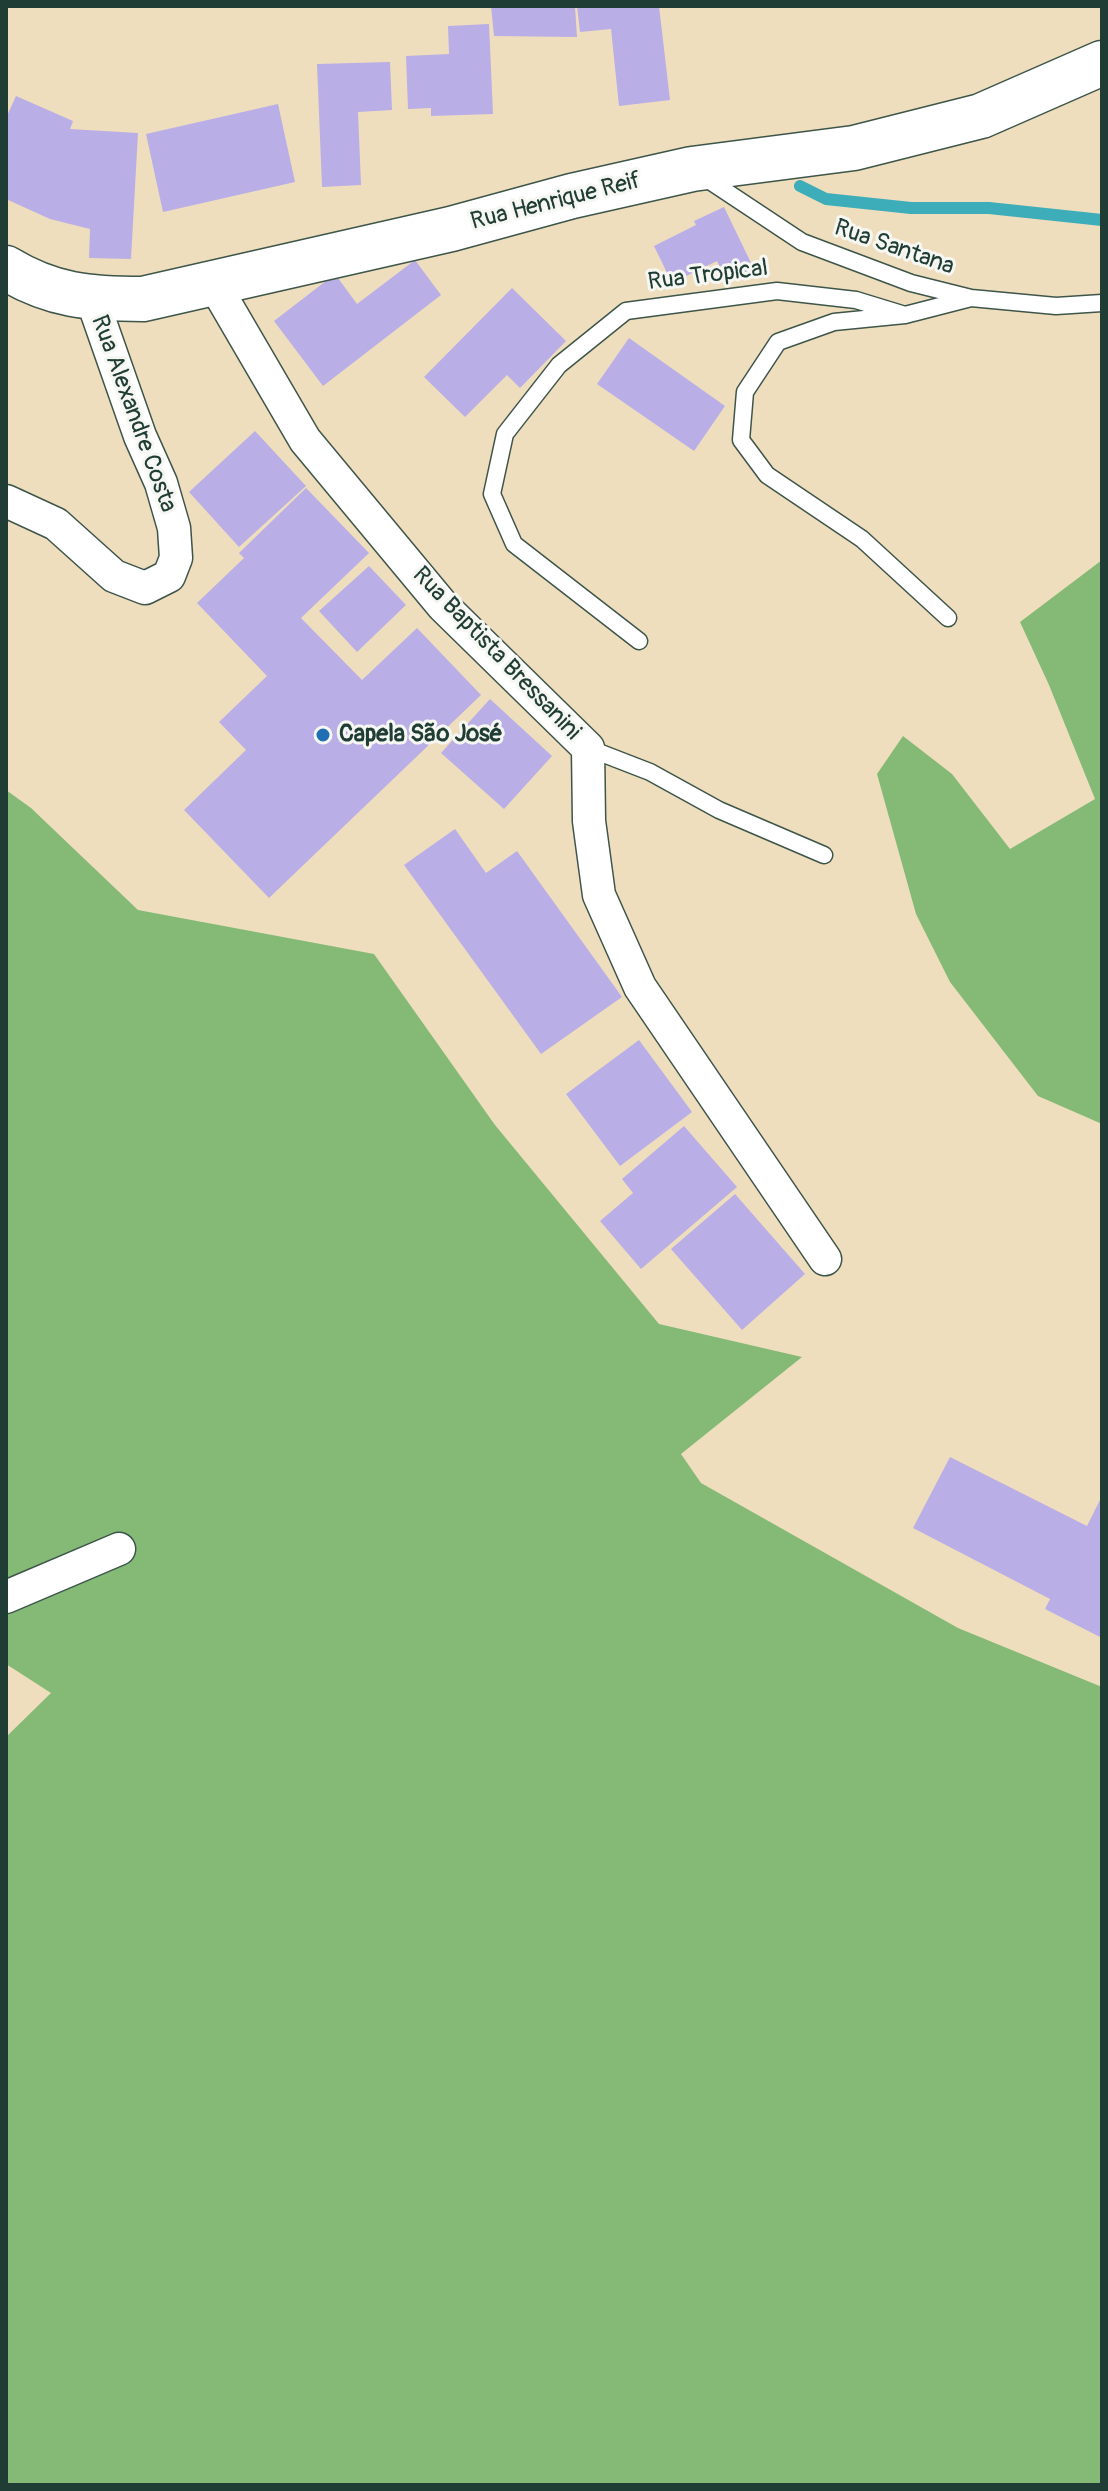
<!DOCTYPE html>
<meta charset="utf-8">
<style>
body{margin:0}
#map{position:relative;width:1108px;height:2491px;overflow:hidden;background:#efdebe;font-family:Pangolin,sans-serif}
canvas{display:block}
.frame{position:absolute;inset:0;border:8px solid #1f3d34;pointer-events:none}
</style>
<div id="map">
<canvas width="1108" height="2491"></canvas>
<div class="frame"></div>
</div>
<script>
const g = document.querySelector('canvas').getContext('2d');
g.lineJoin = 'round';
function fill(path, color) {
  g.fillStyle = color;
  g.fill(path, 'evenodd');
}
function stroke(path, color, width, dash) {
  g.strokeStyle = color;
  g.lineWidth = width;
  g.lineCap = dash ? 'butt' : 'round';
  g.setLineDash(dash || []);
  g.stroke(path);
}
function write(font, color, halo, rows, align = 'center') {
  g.font = font + ' Pangolin,sans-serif';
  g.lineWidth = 6;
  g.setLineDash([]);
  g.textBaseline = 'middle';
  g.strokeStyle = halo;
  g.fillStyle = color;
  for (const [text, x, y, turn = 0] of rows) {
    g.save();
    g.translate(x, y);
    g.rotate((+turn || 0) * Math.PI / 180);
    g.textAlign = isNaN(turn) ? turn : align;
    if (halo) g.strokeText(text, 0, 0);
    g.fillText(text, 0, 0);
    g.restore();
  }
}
const forest = new Path2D(`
 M1102,560V1124L1038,1096L950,982L916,914L877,774L903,736L952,774L1010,849L1095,799L1049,685L1020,622Z
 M6,790L31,808L138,910L374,954L495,1125L659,1324L802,1357L681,1454L701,1483L958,1628L1102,1687V2485H6V1737L51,1693L6,1664Z`);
const stream = new Path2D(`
 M800,186L826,199L911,208H989L1102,220`);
const building = new Path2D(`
 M491,6H575L577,37L494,36Z
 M577,6H659L670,100L619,106L611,29L580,32Z
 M489,24L493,114L431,116V108L408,109L406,56L449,54L448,26Z
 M390,62L392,110L358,112L361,185L322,187L317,64Z
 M16,96L73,121L70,129L138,133L131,259L89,258L90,229L50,219L6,199V118Z
 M278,104L295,182L163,212L146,134Z
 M724,207L754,269L727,282L717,261L672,283L654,246L696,225L694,221Z
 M415,260L441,295L323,386L274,321L335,274L357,304Z
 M512,288L566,341L520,388L507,375L465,417L424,377Z
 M629,338L725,406L694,451L597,384Z
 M255,431L306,486L239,547L189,492Z
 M306,488L369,553L301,618L362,680L417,628L481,695L269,898L184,810L246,750L219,722L267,676L197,603L244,558L239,553Z
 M369,566L406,605L357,652L319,611Z
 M490,699L552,756L504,809L441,753Z
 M455,829L486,873L517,851L622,997L541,1054L404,865Z
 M639,1040L692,1112L620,1166L566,1094Z
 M684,1126L737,1187L641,1269L600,1221L633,1193L622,1179Z
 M735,1194L805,1274L742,1330L671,1249Z
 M950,1457L1087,1526L1100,1500L1102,1501V1638L1045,1609L1050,1599L913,1528Z`);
const lane = new Path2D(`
 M701,175L802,242L911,283L971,298L1056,306L1102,303
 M948,618L862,539L767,475L741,440L745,392L778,342L834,322L905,315L971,298
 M639,641L514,544L492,494L505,434L559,365L626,311L777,291L856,300L905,315
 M588,748L650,772L719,810L824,855`);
const street = new Path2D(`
 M214,284L305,440L443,606L588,748L589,821L599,895L640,987L825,1259
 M6,501L56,524L114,576L145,588L169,576L176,558L174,528L161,483L140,436L92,299
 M6,1597L119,1549`);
const secondary = new Path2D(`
 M6,268C52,296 90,299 143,299L451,229L572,196L692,169L854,148L981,116L1102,63`);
const markers = [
 [323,735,8,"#1f6fb2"]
];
const streetNames = [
 ["Rua Henrique Reif",556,202,-14],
 ["Rua Santana",894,248,19],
 ["Rua Tropical",708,276,-7],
 ["Rua Alexandre Costa",133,414,70],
 ["Rua Baptista Bressanini",496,654,46]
];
const poiNames = [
 ["Capela São José",339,735]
];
fill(forest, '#84ba76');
stroke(stream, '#3eadba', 12);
fill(building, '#b9aee6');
stroke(lane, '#3e5549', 19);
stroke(street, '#3e5549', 35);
stroke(secondary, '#3e5549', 47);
stroke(lane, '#fff', 16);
stroke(street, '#fff', 32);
stroke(secondary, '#fff', 44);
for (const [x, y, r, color] of markers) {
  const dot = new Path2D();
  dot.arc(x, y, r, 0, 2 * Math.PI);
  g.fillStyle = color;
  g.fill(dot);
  stroke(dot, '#f6f6f2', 3);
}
write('24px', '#1f3d34', '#f6f6f2', streetNames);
write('bold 24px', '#1f3d34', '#f6f6f2', poiNames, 'left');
</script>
